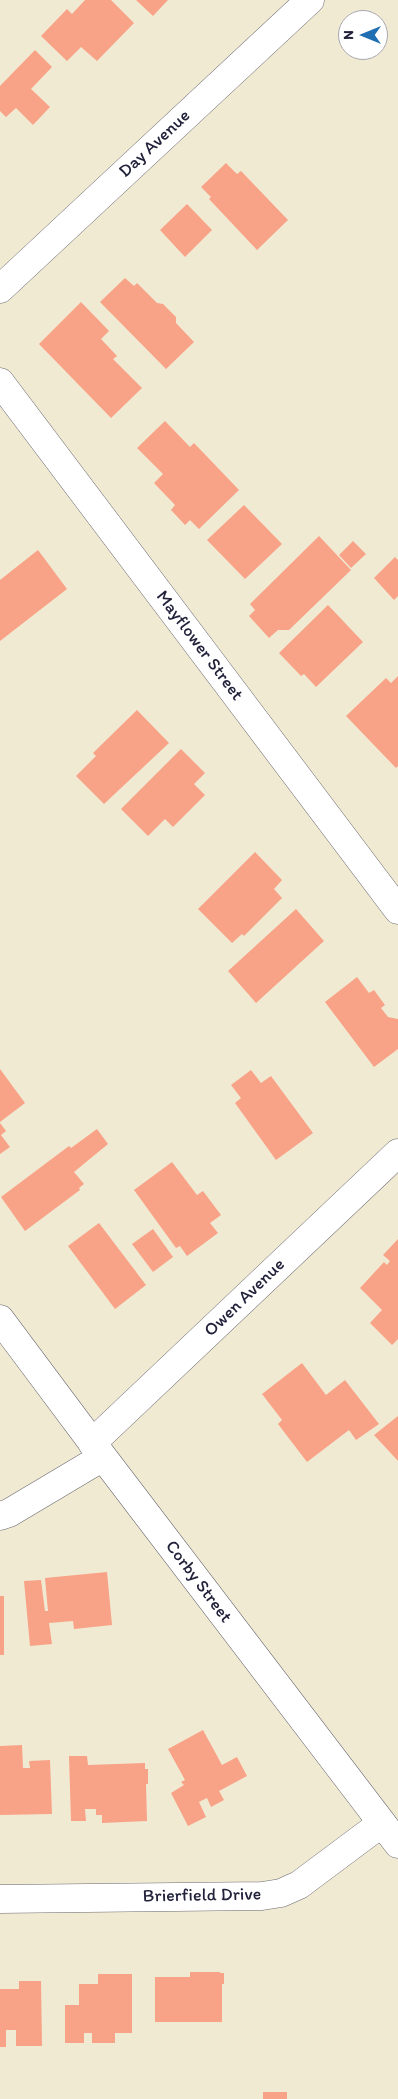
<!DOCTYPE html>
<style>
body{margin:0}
#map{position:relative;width:398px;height:2099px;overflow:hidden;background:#f1ead3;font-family:Itim,sans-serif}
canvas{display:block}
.north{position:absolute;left:338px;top:10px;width:50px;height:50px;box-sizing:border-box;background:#fff;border:1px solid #a7a7b1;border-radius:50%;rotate:270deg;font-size:14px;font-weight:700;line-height:20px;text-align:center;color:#22223b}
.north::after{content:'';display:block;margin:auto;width:18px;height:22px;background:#1f6fb2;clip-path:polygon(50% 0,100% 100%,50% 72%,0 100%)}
</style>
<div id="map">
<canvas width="398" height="2099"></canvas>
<div class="north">N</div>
</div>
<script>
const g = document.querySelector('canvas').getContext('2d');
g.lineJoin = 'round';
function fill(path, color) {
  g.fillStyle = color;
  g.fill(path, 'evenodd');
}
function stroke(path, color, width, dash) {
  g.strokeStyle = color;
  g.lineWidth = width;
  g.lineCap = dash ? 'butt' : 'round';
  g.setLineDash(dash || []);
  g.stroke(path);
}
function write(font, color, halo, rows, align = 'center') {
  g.font = font + ' Itim,sans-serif';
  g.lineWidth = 4;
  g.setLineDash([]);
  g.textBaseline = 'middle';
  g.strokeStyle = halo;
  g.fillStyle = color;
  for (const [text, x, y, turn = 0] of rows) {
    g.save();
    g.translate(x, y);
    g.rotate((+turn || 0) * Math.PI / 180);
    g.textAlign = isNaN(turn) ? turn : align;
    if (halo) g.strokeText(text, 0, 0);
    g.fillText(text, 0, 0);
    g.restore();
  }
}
const building = new Path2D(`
 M85,0H111L134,23L97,61L81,47L67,61L41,36L67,9L72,14Z
 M136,0H168L153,16Z
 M35,50L52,67L31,89L50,107L33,125L16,108L6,117L0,111V86Z
 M226,163L237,174L241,171L288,220L257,250L209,199L211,197L201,187Z
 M187,204L212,230L185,257L160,230Z
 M125,278L134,286L137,283L157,303L163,304L176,317V323L194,342L166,369L100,302Z
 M81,302L109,331L101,339L117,356L113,359L142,388L111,418L39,344Z
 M165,421L190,447L194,443L239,490L199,529L190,520L185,525L171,510L175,505L154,483L163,474L137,448Z
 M244,505L282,544L245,579L207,540Z
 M319,536L351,570L289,630H278L269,638L249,616L255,610L250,604Z
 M353,541L366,554L351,568L339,555Z
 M38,550L67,589L0,641V580Z
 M395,557L398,560V596L394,600L374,578Z
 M328,605L363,642L316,687L304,674L301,676L279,653Z
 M398,676V766L396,768L346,716L386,678L391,683Z
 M137,710L169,743L104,804L76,776L96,756L93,753Z
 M181,749L205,773L194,784L205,795L173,827L165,819L148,836L121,809Z
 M255,852L282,880L274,889L282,898L244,936L242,934L232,943L198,909Z
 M296,909L324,941L256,1003L228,971Z
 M357,977L369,993L374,990L385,1005L381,1008L388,1017L398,1019V1049L374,1067L325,1002Z
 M0,1069L25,1103L0,1122Z
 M251,1070L261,1083L271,1076L313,1133L276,1160L235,1103L241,1098L231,1085Z
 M0,1123L6,1131L1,1135L10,1147L0,1154Z
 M97,1129L108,1144L74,1172L84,1184L79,1188L80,1190L25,1231L1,1197L69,1146L71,1148Z
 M172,1162L197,1195L203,1191L221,1215L210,1223L218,1233L187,1256L180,1246L176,1248L134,1190Z
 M99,1223L146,1285L115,1309L68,1246Z
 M153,1229L173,1257L153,1272L132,1244Z
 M398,1239V1339L392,1345L370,1323L382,1310L360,1288L384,1262L387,1265L390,1261L383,1255Z
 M302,1363L326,1395L345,1380L379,1424L356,1440L349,1430L307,1462L278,1424L282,1420L262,1394Z
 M398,1416V1461L374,1435Z
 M107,1572L112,1625L74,1629L73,1621L49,1623L52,1644L30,1646L24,1581L41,1580L45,1611H48L45,1578Z
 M0,1596H4V1655H0Z
 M203,1730L222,1765L237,1757L247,1776L219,1791L224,1800L211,1807L207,1798L199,1802L206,1817L188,1826L171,1793L184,1785L181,1782L185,1780L168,1749Z
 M22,1745L23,1768H30L29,1761L50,1760L52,1814L0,1815V1746Z
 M69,1756H87L88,1765L145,1763V1769H148V1784H146L147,1821L102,1823V1815H96V1809H85L86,1821H71Z
 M190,1972H220V1973H224V1984H222V2022H155V1977H190Z
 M98,1974H132V2033H115V2043H92V2033H84V2043H65V2005H79V1984H98Z
 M19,1981H41L42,2046H16V2030H6V2047H0V1989H19Z
 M263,2092H287V2099H263Z`);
const street = new Path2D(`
 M0,289L310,0
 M0,382L398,910
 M0,1319L103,1457L398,1844
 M92,1443L398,1153
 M0,1516L9,1513L103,1457
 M0,1899L262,1896L281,1893L299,1885L382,1823`);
const streetNames = [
 ["Day Avenue",155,144,-43],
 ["Mayflower Street",199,646,53],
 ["Owen Avenue",245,1298,-44],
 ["Corby Street",198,1582,53],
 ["Brierfield Drive",202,1896,-1]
];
fill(building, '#f8a287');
stroke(street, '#6a6870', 29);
stroke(street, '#fff', 28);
write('18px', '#22223b', '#fff', streetNames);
</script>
